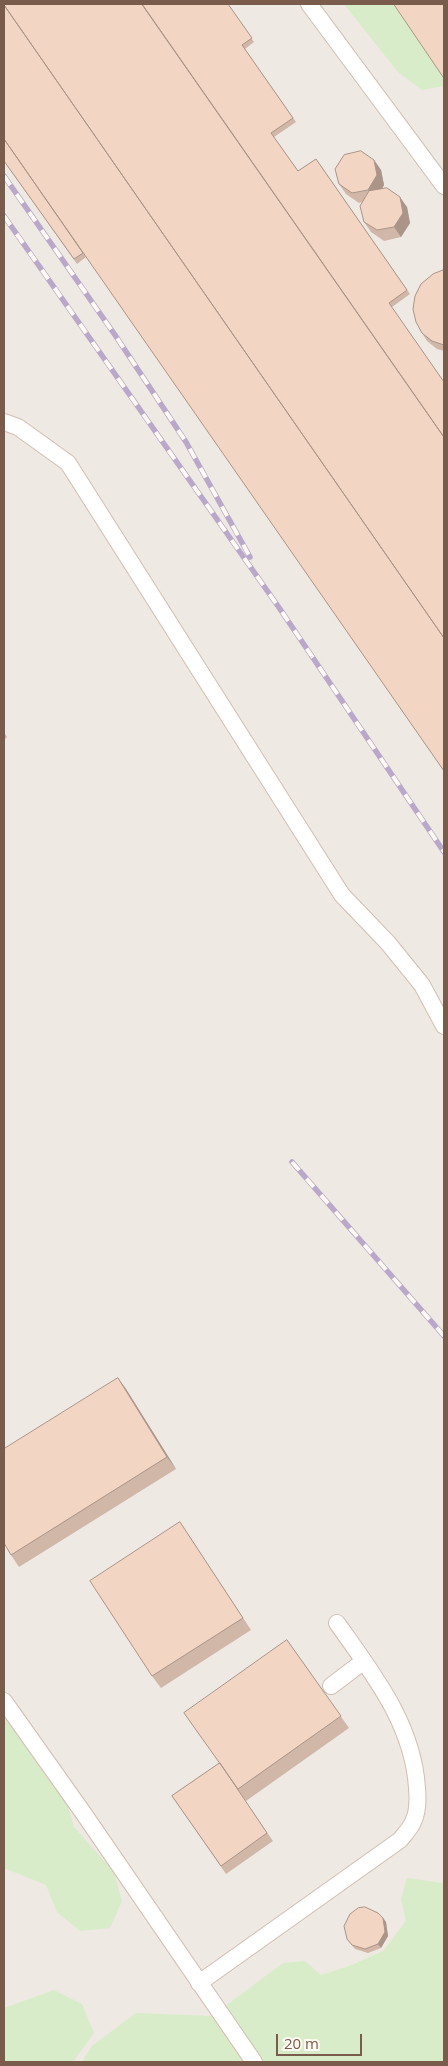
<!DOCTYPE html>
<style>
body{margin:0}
#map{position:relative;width:448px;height:2066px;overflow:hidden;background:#fdf6ec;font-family:"Open Sans",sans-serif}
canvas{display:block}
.frame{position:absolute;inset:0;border:5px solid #7a5c4d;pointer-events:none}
.scale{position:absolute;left:276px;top:2034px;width:86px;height:22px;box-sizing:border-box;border:2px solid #7a5c4d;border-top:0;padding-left:6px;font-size:15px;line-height:18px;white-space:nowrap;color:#7a5c4d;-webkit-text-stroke:4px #fffaf3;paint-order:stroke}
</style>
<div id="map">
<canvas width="448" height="2066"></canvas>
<div class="frame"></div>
<div class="scale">20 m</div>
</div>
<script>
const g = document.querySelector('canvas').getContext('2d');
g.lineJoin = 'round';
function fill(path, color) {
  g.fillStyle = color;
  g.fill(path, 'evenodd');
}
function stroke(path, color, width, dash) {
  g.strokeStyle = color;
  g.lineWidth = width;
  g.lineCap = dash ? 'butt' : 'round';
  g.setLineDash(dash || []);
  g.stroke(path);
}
const industrial = new Path2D(`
 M4,4H444V2062H4Z`);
const green = new Path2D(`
 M344,4H398L444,78V86L422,90L398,72Z
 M4,1702L26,1717L58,1769L74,1827L114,1872L122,1901L110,1928L80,1931L57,1912L46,1885L4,1868Z
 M407,1878L444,1883V2062H82L92,2046L136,2013L212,2016L283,1963L305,1961L321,1975L354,1964L383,1951L406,1921L401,1899Z
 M54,1990L82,2004L94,2033L73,2062H4V2008Z`);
const service = new Path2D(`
 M309,4L444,186
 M4,422L18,427L68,463L342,895L388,943L422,985L444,1026
 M331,1686L364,1661
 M4,1701L84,1814L254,2062
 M199,1983L400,1840C404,1835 410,1829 413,1822C418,1812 418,1799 417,1788C413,1724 373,1674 337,1623`);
const rail = new Path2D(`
 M4,176L115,335L186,442L250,557
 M4,216L280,609L444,852
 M292,1162L444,1336`);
const wall = new Path2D(`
 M4,4L86,257L77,264L4,161Z
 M142,4H228L254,42L245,49L296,122L274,137L298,171L316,159L410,294L392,307Z
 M374,160L381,170L384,185L382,189L407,207L410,223L401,237L384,241L371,232L364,222L362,202L359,203L346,194L339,184Z
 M444,270V351L437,349L427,341L422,333Z
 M4,732L7,737L4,740Z
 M118,1378L126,1389L176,1469L19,1567L11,1555Z
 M188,1534L251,1630L161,1688L152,1676Z
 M287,1640L349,1728L246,1801L220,1764L273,1841L226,1874L172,1796L220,1763Z
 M383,1918L386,1922L388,1936L381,1948L368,1953L355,1949L347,1939Z`);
const shadedWall = new Path2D(`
 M374,160L381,170L384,185L375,200L368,190Z
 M400,197L407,207L410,223L401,237L394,227Z
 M118,1378L126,1389L176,1469L167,1457Z
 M383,1918L386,1922L388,1936L381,1948L378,1944Z`);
const building = new Path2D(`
 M4,4H142L444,437V638L4,5Z
 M142,4H228L252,38L242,45L293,118L271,133L298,171L316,159L407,290L389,303L444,382V437Z
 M394,4H444V78Z
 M4,5L444,638V771L4,139Z
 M4,139L83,253L74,259L4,161Z
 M361,151L374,160L377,175L368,190L352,193L339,184L335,169L344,155Z
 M387,188L400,197L403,213L394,227L377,230L364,222L360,206L369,191Z
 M444,270V345L432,341L422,333L416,322L413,309L415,296L421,284L433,274Z
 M118,1378L167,1457L11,1555L4,1543V1449Z
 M180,1522L243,1618L152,1676L90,1581Z
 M287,1640L341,1716L238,1789L184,1713Z
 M220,1763L267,1833L221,1866L172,1796Z
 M365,1907L378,1913L383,1918L385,1932L378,1944L365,1949L352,1945L347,1939L344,1926L350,1914L358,1908Z`);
fill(industrial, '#efe9e4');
fill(green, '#d8ecc9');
stroke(service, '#d1beb0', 18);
stroke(service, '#fff', 16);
stroke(rail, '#b9a8c9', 5.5);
stroke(rail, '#fffaf3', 4, [11]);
fill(wall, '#d1b7a8');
fill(shadedWall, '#aa9588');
fill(building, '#f3d5c3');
stroke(building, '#aa9588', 1);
</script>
